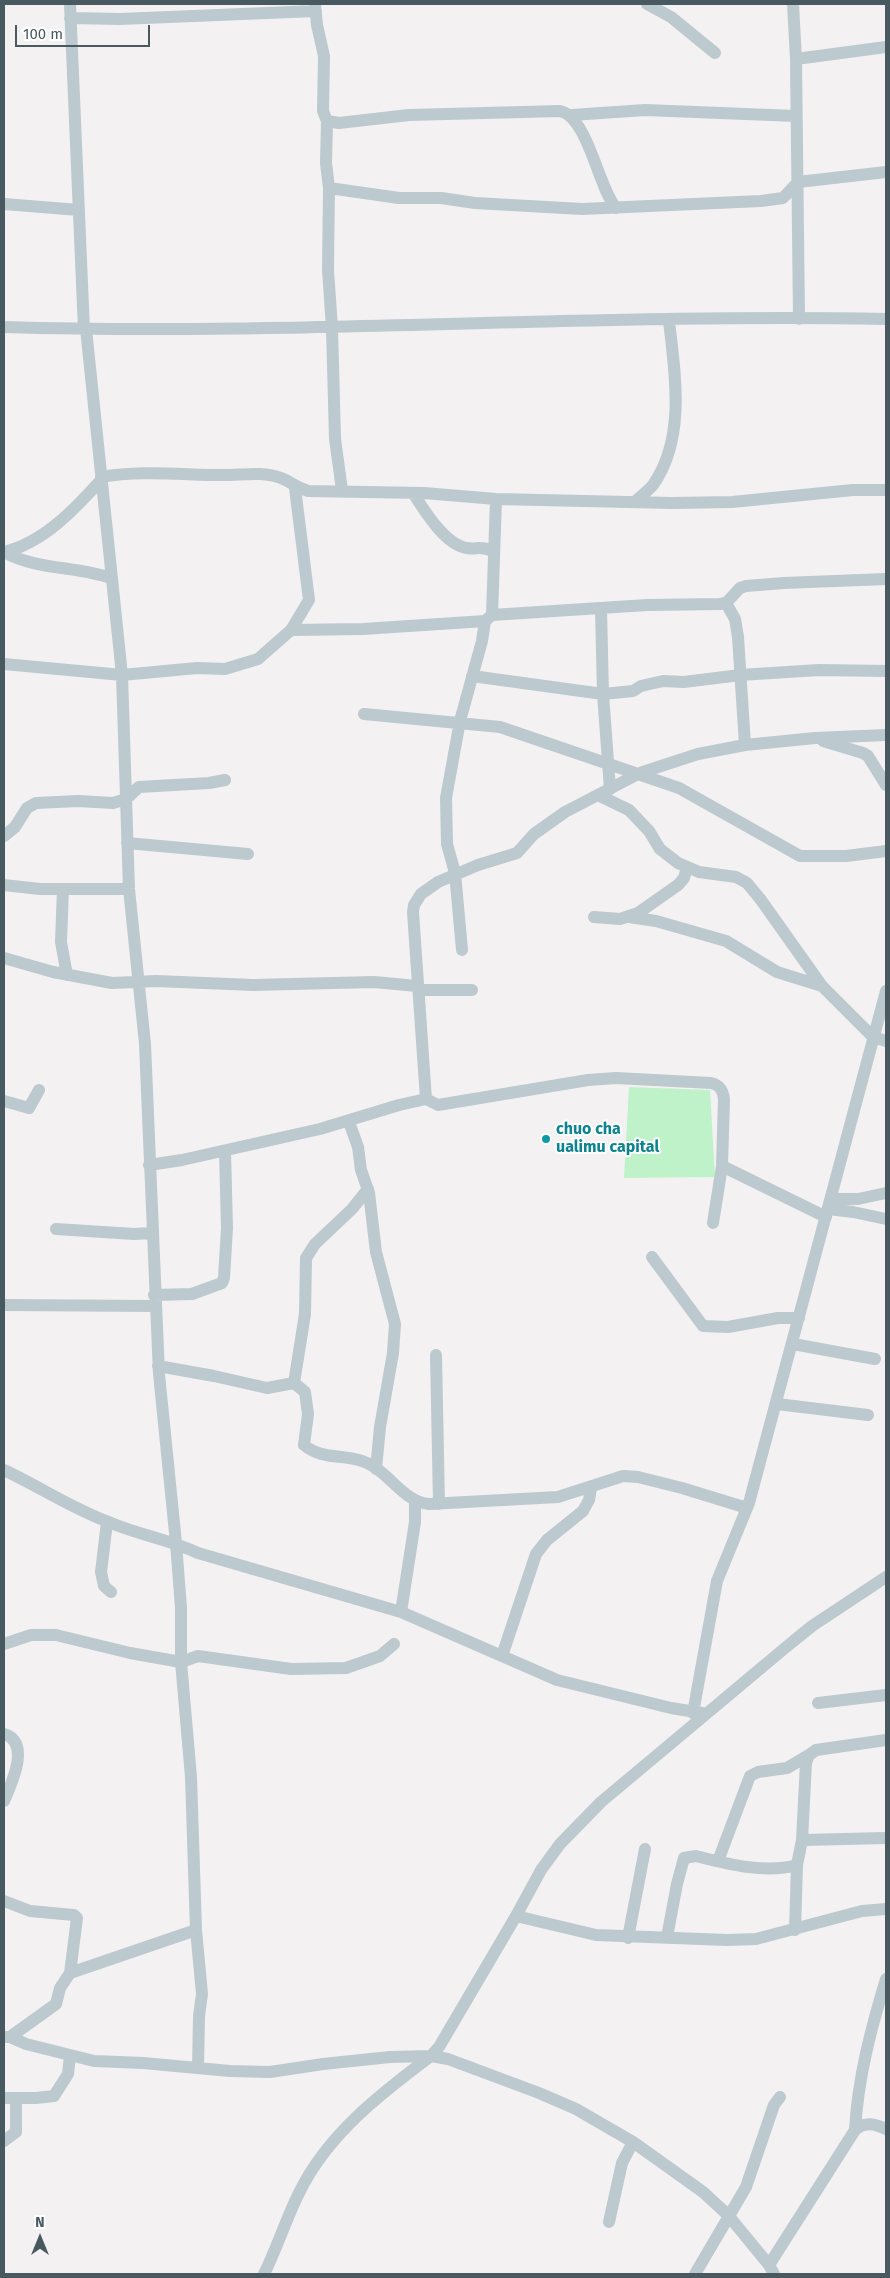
<!DOCTYPE html>
<style>
body{margin:0}
#map{position:relative;width:890px;height:2278px;overflow:hidden;background:#f4f1f2;font-family:"Fira Sans",sans-serif}
canvas{display:block}
.frame{position:absolute;inset:0;border:5px solid #485960;pointer-events:none}
.north{position:absolute;left:15px;top:2213px;width:50px;height:50px;-webkit-text-stroke:4px #fff;paint-order:stroke;rotate:0deg;font-size:14px;font-weight:700;line-height:20px;text-align:center;color:#485960}
.north::after{content:'';display:block;margin:auto;width:18px;height:22px;background:#485960;clip-path:polygon(50% 0,100% 100%,50% 72%,0 100%)}
.scale{position:absolute;left:15px;top:25px;width:135px;height:22px;box-sizing:border-box;border:2px solid #485960;border-top:0;padding-left:6px;font-size:15px;line-height:18px;white-space:nowrap;color:#485960;-webkit-text-stroke:4px #fff;paint-order:stroke}
</style>
<div id="map">
<canvas width="890" height="2278"></canvas>
<div class="frame"></div>
<div class="north">N</div>
<div class="scale">100 m</div>
</div>
<script>
const g = document.querySelector('canvas').getContext('2d');
g.lineJoin = 'round';
function fill(path, color) {
  g.fillStyle = color;
  g.fill(path, 'evenodd');
}
function stroke(path, color, width, dash) {
  g.strokeStyle = color;
  g.lineWidth = width;
  g.lineCap = dash ? 'butt' : 'round';
  g.setLineDash(dash || []);
  g.stroke(path);
}
function write(font, color, halo, rows, align = 'center') {
  g.font = font + ' "Fira Sans",sans-serif';
  g.lineWidth = 4;
  g.setLineDash([]);
  g.textBaseline = 'middle';
  g.strokeStyle = halo;
  g.fillStyle = color;
  for (const [text, x, y, turn = 0] of rows) {
    g.save();
    g.translate(x, y);
    g.rotate((+turn || 0) * Math.PI / 180);
    g.textAlign = isNaN(turn) ? turn : align;
    if (halo) g.strokeText(text, 0, 0);
    g.fillText(text, 0, 0);
    g.restore();
  }
}
const green = new Path2D(`
 M629,1087L710,1090L715,1177L624,1178Z`);
const minor = new Path2D(`
 M70,4L84,330
 M315,4L317,25L324,56L323,111L327,121L326,163L329,188L328,270L332,328L335,439L342,490
 M647,4L671,17L715,53
 M793,4L796,59L799,319
 M70,18L120,19L316,11
 M796,59L886,47
 M572,115L645,110L796,116
 M327,121L339,123L409,115L560,111C588,117 598,187 616,208
 M329,188L399,198H441L475,203L582,209L761,201L783,198L798,182L886,172
 M4,204L79,210
 M4,327C298,336 592,313 886,319
 M86,329L122,675L129,889L145,1044L159,1374L176,1543L181,1608V1662L191,1777L196,1930L202,1994L199,2016L198,2068
 M101,477C141,470 183,475 224,475C242,475 263,471 281,478C292,482 294,487 308,491L424,493L496,499L672,503L732,502L853,490H886
 M413,493C424,510 445,545 467,548C478,550 478,545 493,551
 M636,501C641,496 648,491 653,485C686,438 675,374 669,321
 M4,552C43,543 75,509 101,480
 M4,552C36,570 76,566 111,578
 M726,603L735,619L738,637L745,745
 M492,615L496,499
 M291,630L363,629L485,621L492,615L647,605L720,604L726,603L740,588L746,586L784,583L886,579
 M4,664L122,675L197,668L225,669L258,659L291,630L309,600L295,488
 M472,676L603,694L601,609
 M364,714L500,727L679,788L800,856H846L886,851
 M823,741L863,753L868,756L886,785
 M610,789L603,694L633,691L641,686L663,681L684,682L740,675L819,670L886,671
 M598,795L629,810L649,831L660,849L678,863L699,872L736,877L747,883L761,900L822,986L873,1037L886,1041
 M4,836L15,827L27,808L36,803L78,801L113,803L126,799L139,787L209,783L225,780
 M127,843L248,854
 M4,885L40,889H129
 M63,889L61,942L67,975
 M594,917L620,919L638,913L678,885L684,878L687,867
 M629,917L656,921L726,941L777,972L822,986
 M462,950L455,873L447,844L446,798L460,721L482,641L485,621
 M4,958L53,972L112,983L156,981L253,985L374,982L417,986
 M418,990H472
 M426,1099L413,912L414,905L421,894L438,882L478,865L517,853L534,834L565,812L640,773L661,766L698,754L745,745L815,738L886,735
 M4,1101L29,1108L39,1090
 M349,1122L358,1147L361,1170L369,1193L376,1252L395,1324L393,1353L380,1427L376,1469
 M149,1165L182,1160L320,1129L399,1105L426,1099L438,1105L588,1080L616,1078L711,1083C720,1085 723,1090 724,1099L722,1166L713,1223
 M722,1166L826,1217
 M831,1199H858L886,1193
 M828,1209L853,1212L886,1219
 M56,1229L134,1234L152,1233
 M652,1257L703,1326L728,1327L778,1318H799
 M154,1295L192,1294L222,1283L224,1278L227,1228L225,1151
 M4,1305L155,1306
 M793,1344L875,1359
 M436,1355L439,1504
 M158,1366L214,1376L267,1388L294,1383L305,1314L306,1258L315,1244L352,1209L368,1189
 M294,1383L305,1392L308,1414L304,1445C322,1460 342,1454 362,1461C388,1469 402,1502 429,1504L558,1497L623,1476L638,1477L682,1488L747,1508
 M777,1404L868,1415
 M4,1470C40,1487 73,1509 111,1523C140,1535 170,1540 198,1553L401,1612L557,1680L671,1708L702,1713
 M107,1522L101,1572L104,1586L111,1592
 M401,1612L415,1522V1502
 M4,1644L31,1635H56L130,1653L181,1662L198,1656L291,1669L346,1668L380,1656L394,1644
 M502,1656L536,1554L547,1540L583,1511L589,1500L591,1488
 M818,1703L886,1695
 M693,1713L717,1581L749,1503L886,991
 M4,1734C31,1742 12,1783 4,1801
 M802,1840L886,1838
 M718,1861L750,1776L758,1772L787,1768L809,1755
 M4,1901L30,1911L74,1915L77,1918L70,1973L60,1988L56,2004L10,2037
 M516,1916L596,1935L727,1940L756,1939L862,1911L886,1909
 M795,1930L797,1865L802,1840L806,1763L809,1755L816,1750L886,1740
 M667,1937L677,1884L684,1858L696,1856C728,1864 765,1874 797,1865
 M628,1938L645,1849
 M70,1973L196,1930
 M4,2037H10L26,2044L94,2061L143,2063L230,2071L270,2072L323,2064L390,2057L431,2056L448,2059L539,2093L576,2109L633,2142L703,2192L728,2215L769,2265L774,2274
 M4,2098H36L54,2096L68,2074L70,2056
 M855,2130C858,2077 871,2029 886,1979
 M4,2141L16,2132V2099
 M609,2222L622,2163L633,2142
 M769,2265L855,2130C865,2121 875,2124 886,2129
 M264,2274C277,2248 286,2219 299,2193C327,2135 380,2094 431,2056L439,2047L516,1916L541,1870L560,1844L601,1802L785,1648L812,1626L886,1577
 M695,2274L746,2187L774,2105L780,2097`);
const markers = [
 [546,1139,5,"#0f9aa8"]
];
const cultureNames = [
 ["chuo cha",556,1130],
 ["ualimu capital",556,1148]
];
fill(green, '#bff2c9');
stroke(minor, '#bcc9ce', 12);
for (const [x, y, r, color] of markers) {
  const dot = new Path2D();
  dot.arc(x, y, r, 0, 2 * Math.PI);
  g.fillStyle = color;
  g.fill(dot);
  stroke(dot, '#fff', 2);
}
write('bold 16px', '#0d838f', '#fff', cultureNames, 'left');
</script>
